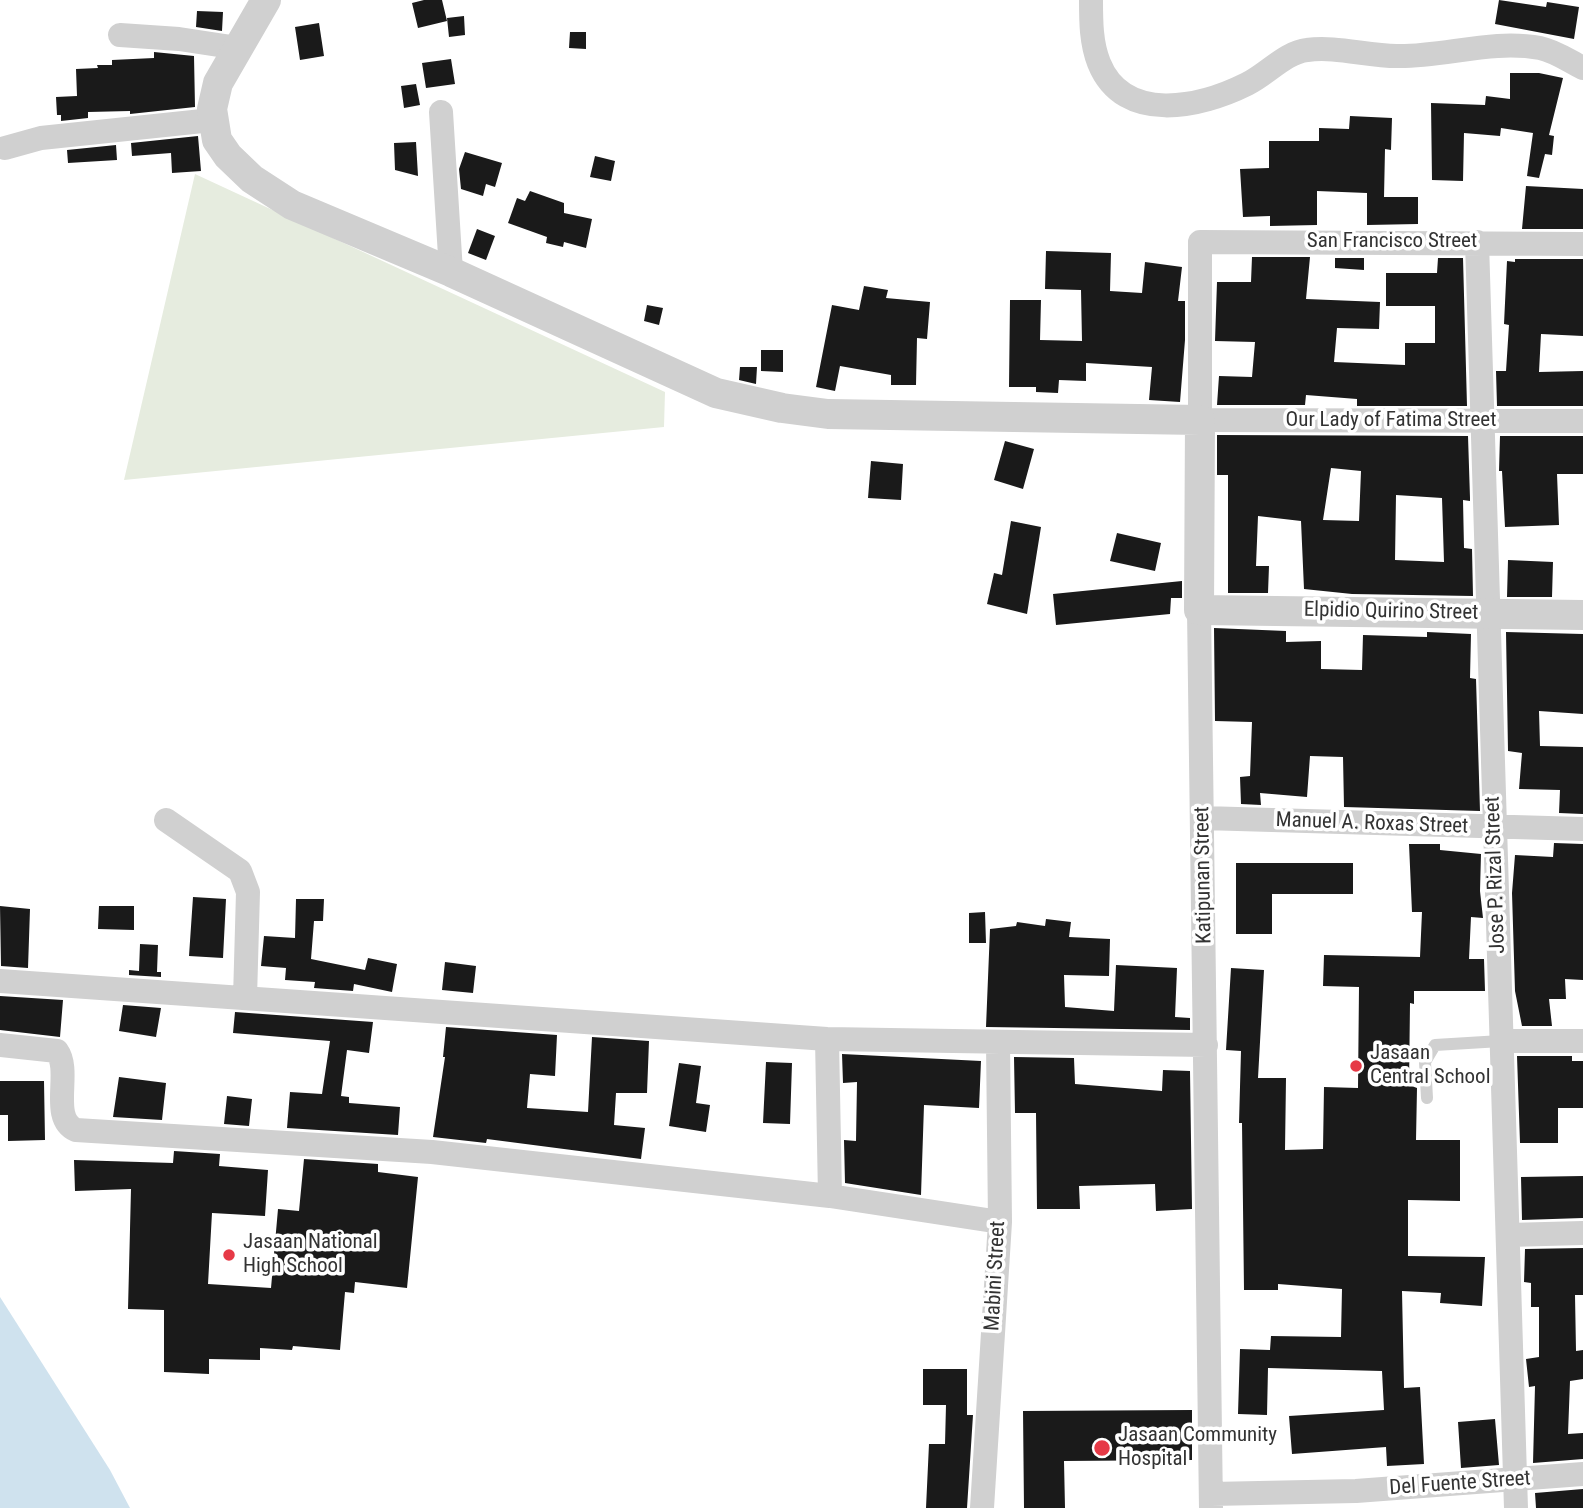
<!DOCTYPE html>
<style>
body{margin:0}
canvas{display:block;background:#fff}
</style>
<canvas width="1583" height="1508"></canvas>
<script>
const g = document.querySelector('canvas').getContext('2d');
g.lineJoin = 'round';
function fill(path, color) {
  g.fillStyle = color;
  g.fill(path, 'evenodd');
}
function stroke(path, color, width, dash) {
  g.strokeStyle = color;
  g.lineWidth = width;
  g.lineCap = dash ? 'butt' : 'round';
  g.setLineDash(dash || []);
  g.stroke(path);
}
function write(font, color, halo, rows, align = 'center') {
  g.font = font + ' "Roboto Condensed",sans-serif';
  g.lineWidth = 7;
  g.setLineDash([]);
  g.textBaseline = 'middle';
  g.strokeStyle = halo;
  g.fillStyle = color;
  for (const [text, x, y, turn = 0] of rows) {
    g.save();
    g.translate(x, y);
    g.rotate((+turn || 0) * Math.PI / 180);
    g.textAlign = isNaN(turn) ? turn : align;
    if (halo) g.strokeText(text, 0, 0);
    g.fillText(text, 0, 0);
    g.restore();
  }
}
const green = new Path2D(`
 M195,174L665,392L664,427L124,480Z`);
const water = new Path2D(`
 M0,1297L110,1470L130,1508H0Z`);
const building = new Path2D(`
 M424,0H442L447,21L418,28L412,3Z
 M1499,0L1546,7L1547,2L1579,7L1574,39L1495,24Z
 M197,11L223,12L222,31L196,27Z
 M464,16L465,35L449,37L447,18Z
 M319,23L324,56L300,60L295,27Z
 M570,32H586V49L569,48Z
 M154,52L194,56L195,107L130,114V111L88,112V118L61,121V115H57L56,97L77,96L76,69L98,68L97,65H112V60L154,58Z
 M451,59L455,84L426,88L422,63Z
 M1510,73H1539L1563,78L1549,135L1554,136L1552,155L1545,154L1539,178L1527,176L1533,133L1501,128L1500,136L1464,133L1463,181L1432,180L1431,103L1485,105L1486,96L1510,99Z
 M416,84L420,105L404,108L401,86Z
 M1350,116L1392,118L1391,150L1385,149L1384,197H1418V224L1367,225V193L1317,191V225L1270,226V216L1243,217L1240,169L1269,168V141H1319V128L1349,129Z
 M198,136L201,171L172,173L171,153L132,156L131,143Z
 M416,142L418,176L395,170L394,143Z
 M116,145L117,160L68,163L67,150Z
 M465,152L502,163L495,187L486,184L483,196L461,189L459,169Z
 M595,156L615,161L611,181L590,177Z
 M1526,186L1583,189V229H1522Z
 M530,191L564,203V213L592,219L586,248L564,242L563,247L546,243L547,237L508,223L517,198L525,201Z
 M477,229L495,236L486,260L468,253Z
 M1046,251L1111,253L1110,291L1142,293L1145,262L1182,267L1178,301H1185V340L1180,402L1149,400L1152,367L1086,363V381L1059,380L1058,393L1036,392V387H1009L1010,300H1041L1040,340L1082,341L1081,290L1045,289Z
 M1252,257H1310L1306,299L1380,302L1379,329L1337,328L1334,362L1405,365V343H1435V306H1386V273H1437L1438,258H1463L1467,406H1357V399L1306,395L1305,405H1217L1219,376L1252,377L1255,342L1215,341L1217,282H1251Z
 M1335,258H1364V270L1335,268Z
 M1515,259H1583V336L1541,334L1539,372L1583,371V406H1497L1496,371H1506L1509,325L1504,324L1507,261L1515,262Z
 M864,286L888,290L886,298L930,302L927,339L917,338L916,385H891V375L840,366L835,391L816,387L832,305L859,310Z
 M647,305L663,308L659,325L644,321Z
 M761,350H783V372L761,371Z
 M740,367H757L756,384L739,380Z
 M1217,435L1468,436L1470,498V501L1463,500L1464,548L1472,549L1473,596L1352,594L1304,589L1301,521L1258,516L1256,566H1269L1268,593H1228V475H1217ZM1331,468L1361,471L1359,521L1323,520ZM1396,495L1442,498L1444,562L1395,560Z
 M1500,436H1583V474H1557L1559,525L1505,527L1502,471H1499Z
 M1005,441L1034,449L1023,489L994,480Z
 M871,461L903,464L901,500L868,498Z
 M1011,521L1041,527L1027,614L987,604L994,573L1002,575Z
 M1117,533L1161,543L1155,571L1110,561Z
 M1508,560L1553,562L1552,597H1507Z
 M1182,581V598H1171L1170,614L1056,625L1053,594Z
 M1214,628L1286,631V642L1321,641V669L1362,670L1363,635L1427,637V632L1471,634L1470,678L1476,679L1480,811L1344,807L1343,757L1310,756L1307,797L1260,793L1261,805L1241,804L1240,777L1250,776L1252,722L1215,721Z
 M1506,632L1583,634V714L1539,711L1540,746L1583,747V814L1559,813L1560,790L1519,789L1522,753L1508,751Z
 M1554,843L1583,844V980L1565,979L1566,999H1549L1552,1026H1522L1515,991L1512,893L1515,855L1553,857Z
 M1409,844H1440V850L1481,854L1480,891L1483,918L1471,917L1469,959H1484L1485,991H1414V1004L1410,1003L1409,1085L1417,1088L1416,1140H1460V1201L1408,1200V1256L1485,1257L1482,1306L1440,1303L1441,1293L1402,1291L1404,1388L1420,1387L1424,1464L1387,1466L1386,1447L1292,1454L1289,1416L1384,1410L1382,1371L1268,1368L1267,1415L1238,1414L1240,1349L1270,1350L1271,1336L1341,1337L1342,1289L1278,1284V1290H1244L1242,1123H1239L1241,1051L1226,1050L1231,968L1264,970L1258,1078H1286L1285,1150L1323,1149L1324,1087L1358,1088L1359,987L1323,986L1324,955L1420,957L1422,912H1412Z
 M1236,863H1353V894H1272V934H1236Z
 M193,897L226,899L223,958L189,956Z
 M296,899H324L323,921H314L311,959L365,970L368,958L397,964L392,992L354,984L353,991L314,988L315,982L285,980L286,968L261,966L264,936L295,938Z
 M0,906L30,909L28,968L1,966Z
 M99,906H134V930L98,929Z
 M985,912L986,943H969V913Z
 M1046,919L1071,922L1069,937L1110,939L1109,976L1064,975L1065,1007L1114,1011L1116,965L1177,968L1175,1017L1190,1018V1030L986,1027L990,929L1016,926L1017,922L1045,926Z
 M140,944L158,945L157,972H161V977L129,975V970L139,971Z
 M445,962L476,966L473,993L442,990Z
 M0,996L63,1000L60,1037L0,1030Z
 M123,1005L161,1008L156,1037L119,1031Z
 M235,1012L373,1022L369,1053L347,1050L341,1096L349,1097V1103L400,1107L398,1135L287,1128L290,1092L322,1094L330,1041L233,1033Z
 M446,1027L557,1035L555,1076L530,1074L527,1108L588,1112L592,1037L649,1041L647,1093H616L614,1125L645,1128L641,1159L487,1139L486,1143L433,1137L445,1057H443Z
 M842,1054L981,1061L979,1108L924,1105L921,1195L845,1183L844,1140L856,1141L857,1082L843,1083Z
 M1517,1056H1572V1061H1583V1108H1558V1143H1520Z
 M1014,1057L1074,1058L1075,1084L1162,1091L1163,1070L1190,1071L1192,1209L1156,1211L1155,1184L1079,1186L1080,1209H1037L1036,1113H1015Z
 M766,1062L792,1063L790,1124L763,1123Z
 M679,1063L701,1066L696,1103L710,1105L706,1132L669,1126Z
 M119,1077L166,1083L162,1120L113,1117Z
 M0,1081H44L45,1140L8,1141V1115H0Z
 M227,1096L252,1099L249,1126L224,1124Z
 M174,1151L220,1154L219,1166L268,1170L265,1216L212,1213L208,1284L271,1288L278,1209L299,1211L304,1159L378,1164V1172L418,1177L407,1288L355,1282L354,1293L345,1292L340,1350L293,1346L292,1350L260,1348V1360L209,1359V1374L164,1372V1310L128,1309L131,1189L75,1191L74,1160L173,1163Z
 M1583,1176V1218L1522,1220L1521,1177Z
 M1583,1248V1295H1575L1576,1351L1583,1350V1379L1570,1381L1568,1434L1583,1433V1459L1533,1463L1535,1386L1529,1387L1526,1359L1539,1357V1307H1531V1283L1524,1282L1525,1249Z
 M923,1369H967V1415H973L967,1508H926L929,1444H945L946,1405H923Z
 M1192,1410V1460L1064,1461L1065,1508H1024L1023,1411Z
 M1495,1419L1499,1465L1461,1468L1458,1422Z
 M1583,1489V1508H1536L1535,1493Z`);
const service = new Path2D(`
 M1427,1098L1425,1062L1435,1045L1501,1041`);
const minor = new Path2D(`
 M1091,0C1091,21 1091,43 1099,63C1124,125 1201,107 1247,84C1266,75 1286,52 1307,50C1336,46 1367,56 1397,56C1444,57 1492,39 1540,48C1555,51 1569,61 1583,68
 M120,35L179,39L238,48
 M441,112L451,272
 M5,148L41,138L212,120
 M1477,242L1516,1508
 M1583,244L1200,242V420L1583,421
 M1199,610L1211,1508
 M1203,818L1583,829
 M166,820L240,871L248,892L245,998
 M0,981L827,1039L1206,1045
 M827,1039L830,1196
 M1501,1041H1583
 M0,1045L57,1051C72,1072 49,1118 76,1130L432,1152L830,1196L1000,1222
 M1508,1235L1583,1233
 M1211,1494L1356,1491L1583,1474
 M982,1508L1000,1222L998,1043`);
const tertiary = new Path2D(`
 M266,0L218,83L212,109L217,140L228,156L252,179L292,205L451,272L716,393L782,408L828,414L1200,420L1199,610L1583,615`);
const markers = [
 [1356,1066,7,"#e63946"],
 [229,1255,7,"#e63946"],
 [1102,1448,9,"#e63946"]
];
const streetNames = [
 ["San Francisco Street",1392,242],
 ["Our Lady of Fatima Street",1391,421],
 ["Elpidio Quirino Street",1391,612,1],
 ["Manuel A. Roxas Street",1372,824,2],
 ["Katipunan Street",1204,875,-91],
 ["Jose P. Rizal Street",1496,875,-92],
 ["Mabini Street",996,1276,-87],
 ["Del Fuente Street",1460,1484,-4]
];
const poiNames = [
 ["Jasaan",1370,1054],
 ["Central School",1370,1078],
 ["Jasaan National",243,1243],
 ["High School",243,1267],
 ["Jasaan Community",1118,1436],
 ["Hospital",1118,1460]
];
fill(green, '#e6ecdf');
fill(water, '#cfe2ee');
fill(building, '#1a1a1a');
stroke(service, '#d0d0d0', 12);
stroke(minor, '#d0d0d0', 24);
stroke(tertiary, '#d0d0d0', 30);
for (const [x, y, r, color] of markers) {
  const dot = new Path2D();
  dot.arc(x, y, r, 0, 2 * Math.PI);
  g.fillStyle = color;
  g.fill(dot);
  stroke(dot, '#fff', 2.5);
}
write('21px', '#333', '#fff', streetNames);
write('21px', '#333', '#fff', poiNames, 'left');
</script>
